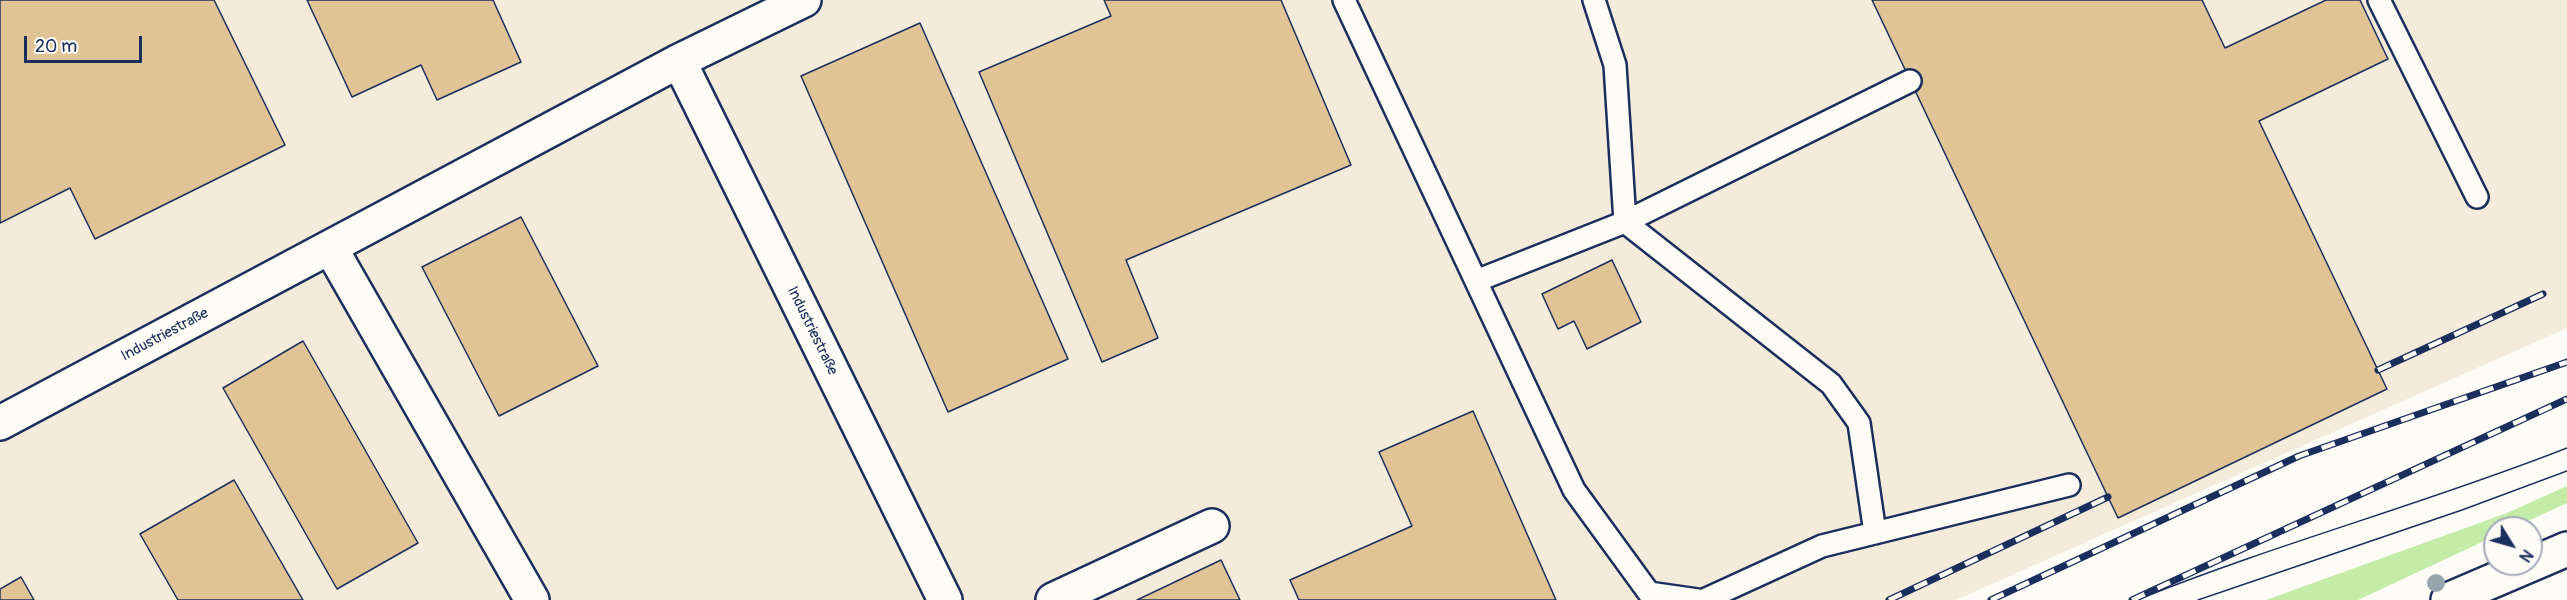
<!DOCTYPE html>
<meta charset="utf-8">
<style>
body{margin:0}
#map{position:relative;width:2567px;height:600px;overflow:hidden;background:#fdfcf7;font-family:Pangolin,sans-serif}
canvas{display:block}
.north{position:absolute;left:2483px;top:516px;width:60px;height:60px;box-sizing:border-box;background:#fdfcf7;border:2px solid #a3aaba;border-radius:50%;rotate:127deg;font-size:16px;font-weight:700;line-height:24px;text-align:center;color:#1b2f5e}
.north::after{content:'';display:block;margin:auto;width:21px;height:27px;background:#1b2f5e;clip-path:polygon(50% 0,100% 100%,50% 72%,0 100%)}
.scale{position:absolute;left:24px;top:36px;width:118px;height:27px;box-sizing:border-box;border:3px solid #1b2f5e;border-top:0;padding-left:8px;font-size:18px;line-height:21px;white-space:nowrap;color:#1b2f5e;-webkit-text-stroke:4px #fdfcf7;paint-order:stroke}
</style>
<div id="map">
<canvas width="2567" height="600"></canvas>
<div class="north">N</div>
<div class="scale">20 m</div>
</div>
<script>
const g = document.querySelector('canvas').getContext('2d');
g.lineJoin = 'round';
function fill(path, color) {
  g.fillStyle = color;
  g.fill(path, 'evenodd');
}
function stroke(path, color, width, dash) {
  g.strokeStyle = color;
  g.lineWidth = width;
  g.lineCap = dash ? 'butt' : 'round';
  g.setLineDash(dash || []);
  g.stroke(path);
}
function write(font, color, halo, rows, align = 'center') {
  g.font = font + ' Pangolin,sans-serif';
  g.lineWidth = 5;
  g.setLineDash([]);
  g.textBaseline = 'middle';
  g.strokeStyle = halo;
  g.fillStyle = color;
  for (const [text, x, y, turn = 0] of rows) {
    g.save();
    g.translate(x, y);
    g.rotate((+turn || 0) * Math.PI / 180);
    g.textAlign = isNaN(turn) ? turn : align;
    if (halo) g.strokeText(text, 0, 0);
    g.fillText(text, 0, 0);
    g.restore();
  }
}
const built = new Path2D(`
 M0,0H2567V328L1956,600H0Z`);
const green = new Path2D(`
 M2567,486V503L2513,528H2495V536L2358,600H2266L2507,513Z`);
const building = new Path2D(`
 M0,0H214L285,145L95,239L70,188L0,223Z
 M307,0H493L521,62L437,100L421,65L352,97Z
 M1104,0H1281L1351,165L1126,260L1158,338L1102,362L979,72L1111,16Z
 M1872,0H2202L2225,48L2326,0H2360L2388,59L2259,121L2387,389L2118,518Z
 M920,23L1068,359L948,412L801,76Z
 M521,217L598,366L499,416L422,267Z
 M1612,260L1641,322L1587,349L1574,321L1558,329L1542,294Z
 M303,341L418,543L337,589L223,388Z
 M1473,411L1556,600H1299L1290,580L1412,526L1379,452Z
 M234,480L303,600H178L140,534Z
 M1221,560L1240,600H1137Z
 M21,577L34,600H0V589Z`);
const service = new Path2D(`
 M1344,0L1574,490L1649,593L1698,600
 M1594,0L1615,65L1625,222L1831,384L1859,423L1875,533
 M2379,0L2477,197
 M1476,281L1625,222L1910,81
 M1704,600L1822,546L2069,485`);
const minor = new Path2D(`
 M679,61L945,600
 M330,247L532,600
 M0,423L679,61L804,0
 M1053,600L1212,526
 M2448,600L2567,549`);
const tram = new Path2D(`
 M2137,600C2278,543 2425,504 2567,448
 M2198,600L2462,510L2567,471`);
const rail = new Path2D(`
 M2378,370L2543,294
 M1889,600L2108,497
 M1991,600L2299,456L2567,362
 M2132,600L2567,399`);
const trees = [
 [2436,583]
];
const streetNames = [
 ["Industriestraße",812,331,64],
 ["Industriestraße",165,335,-28]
];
fill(built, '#f5ebda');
fill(green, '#c5eca7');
fill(building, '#e1c495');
stroke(building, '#1b2f5e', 1.5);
stroke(service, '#1b2f5e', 26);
stroke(minor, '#1b2f5e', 38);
stroke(service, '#fdfcf7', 21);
stroke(minor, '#fdfcf7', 33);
stroke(tram, '#1b2f5e', 1.5);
stroke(rail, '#1b2f5e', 7);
stroke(rail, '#fdfcf7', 4.5, [14]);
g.fillStyle = '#98a5ad';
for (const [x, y] of trees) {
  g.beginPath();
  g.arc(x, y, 9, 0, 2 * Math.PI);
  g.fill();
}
write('15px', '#1b2f5e', '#fdfcf7', streetNames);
</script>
